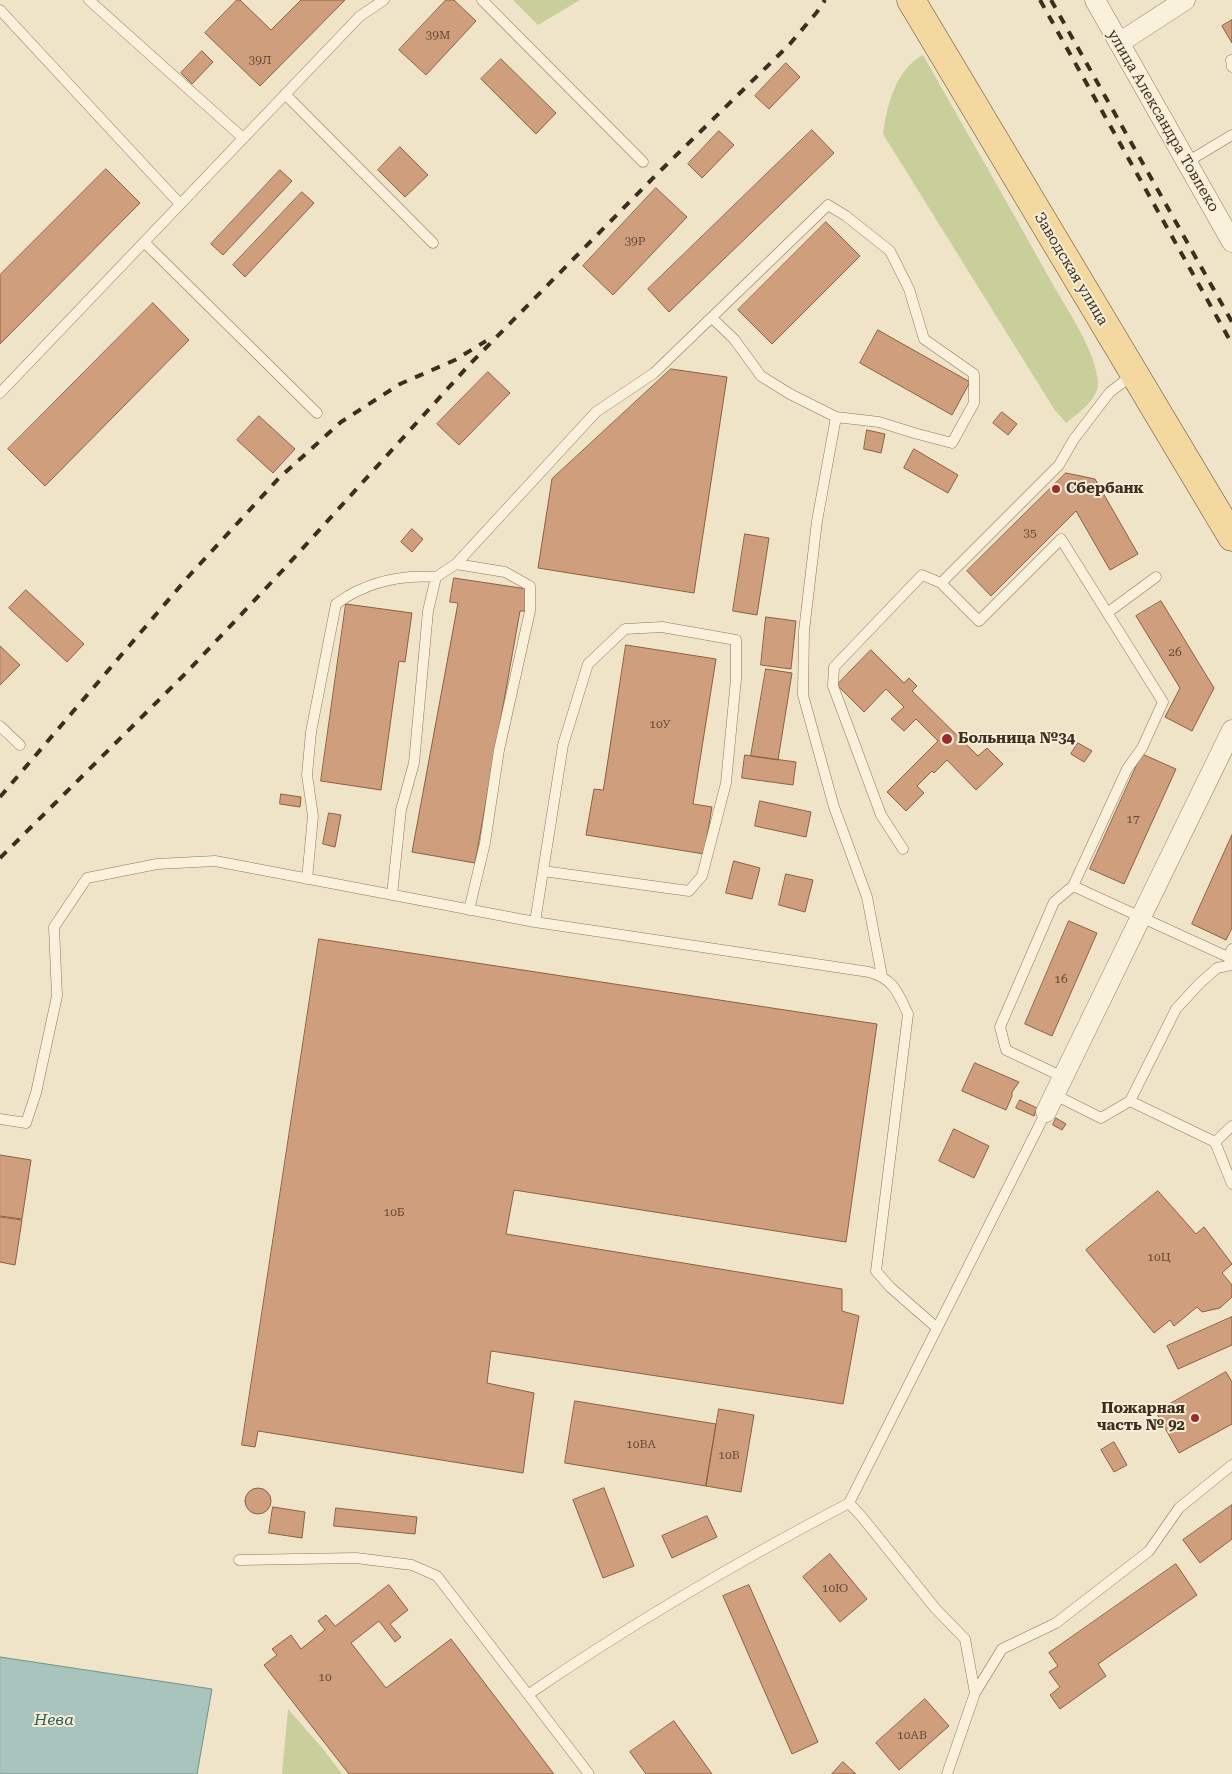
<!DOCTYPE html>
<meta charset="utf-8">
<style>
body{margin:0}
canvas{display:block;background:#f0e4c8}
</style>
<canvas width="1232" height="1774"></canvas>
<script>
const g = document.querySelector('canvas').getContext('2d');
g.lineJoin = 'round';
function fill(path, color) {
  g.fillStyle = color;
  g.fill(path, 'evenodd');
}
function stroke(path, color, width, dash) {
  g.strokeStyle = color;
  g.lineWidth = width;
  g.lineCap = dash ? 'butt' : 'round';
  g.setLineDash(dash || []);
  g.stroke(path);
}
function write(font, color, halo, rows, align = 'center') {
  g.font = font + ' "Roboto Serif",serif';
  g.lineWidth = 4;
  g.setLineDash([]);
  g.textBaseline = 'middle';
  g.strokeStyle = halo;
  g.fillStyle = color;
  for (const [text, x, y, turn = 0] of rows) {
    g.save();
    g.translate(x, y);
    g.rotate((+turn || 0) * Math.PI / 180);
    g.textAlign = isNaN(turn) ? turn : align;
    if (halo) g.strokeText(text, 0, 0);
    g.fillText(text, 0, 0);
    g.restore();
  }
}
const green = new Path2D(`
 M513,0H580L538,25Z
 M923,55C966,131 1010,207 1052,283C1068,311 1096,351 1098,383C1099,398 1077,415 1066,423L1054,409L883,134C887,106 895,70 923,55Z
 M288,1709L324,1750L342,1774H282Z`);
const water = new Path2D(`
 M0,1657L212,1689L197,1774H0Z`);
const building = new Path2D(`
 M237,0H240L271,30L301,0H345L260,86L205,33Z
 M446,0H454L476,21L426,75L399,50Z
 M1232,20V43L1222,26Z
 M202,51L213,62L192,84L181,73Z
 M501,59L556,113L536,134L481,79Z
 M786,63L800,77L769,109L755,96Z
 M812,130L834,153L669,312L648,289Z
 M719,131L734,145L702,178L688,164Z
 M400,147L428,175L405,197L378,170Z
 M106,169L140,203L0,344V275Z
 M280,170L292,181L223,255L211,244Z
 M656,188L687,217L613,295L583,266Z
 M302,192L314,203L245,277L233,265Z
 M826,222L860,256L772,344L738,310Z
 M153,303L189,340L45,486L8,449Z
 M878,330L970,382L952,415L860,363Z
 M671,369L727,377L694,593L538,568L552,479Z
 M488,372L510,393L459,445L437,424Z
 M1002,412L1017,424L1008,435L993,423Z
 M259,416L295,449L273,473L237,440Z
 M867,430L885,434L881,453L864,449Z
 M914,449L958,475L948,493L904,468Z
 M1066,473L1095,479L1138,554L1110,570L1076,511L991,596L967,571Z
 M412,529L423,539L412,552L401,542Z
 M745,534L769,538L757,615L733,611Z
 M454,578L527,589V611H520L475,863L412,852L458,603L450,602Z
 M26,590L84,644L67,662L9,608Z
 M1161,601L1214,688L1192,731L1165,717L1180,688L1136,616Z
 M346,604L412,613L405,662L399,661L381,790L321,781Z
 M766,617L796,621L791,669L761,665Z
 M626,645L716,659L693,804L712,807L704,854L586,835L594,789L603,790Z
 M0,646L20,665L0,685Z
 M871,650L904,683L909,678L917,686L912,691L978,756L987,748L1003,764L976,790L947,760L934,773L932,771L917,786L924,793L906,811L887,792L938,741L916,719L904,731L891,719L904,707L886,689L864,712L837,685Z
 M766,669L792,673L778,760L751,756Z
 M1078,743L1092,751L1084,762L1071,754Z
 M1142,754L1176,769L1124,884L1090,869Z
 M745,755L796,762L793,785L742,778Z
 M281,794L301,797L300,807L280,804Z
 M760,801L811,812L806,837L755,826Z
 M329,813L341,815L335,847L323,844Z
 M1232,835V928L1226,940L1192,924Z
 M734,861L760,868L752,899L726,893Z
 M786,874L813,880L805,912L779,905Z
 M1069,921L1097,933L1052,1036L1025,1024Z
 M319,939L877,1024L846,1242L514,1190L506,1234L842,1289V1311L859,1316L843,1404L491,1351L487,1383L534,1393L523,1473L258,1431L255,1447L242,1445Z
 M975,1063L1019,1082L1012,1092V1096L1006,1110L962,1091Z
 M1020,1100L1037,1108L1034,1116L1016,1108Z
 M1056,1118L1066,1124L1062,1130L1053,1125Z
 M954,1129L989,1146L974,1178L939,1161Z
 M0,1155L31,1160L22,1219L0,1216Z
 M1158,1191L1196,1234L1204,1227L1232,1264L1222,1273L1232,1285V1297L1220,1308L1202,1312L1197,1307L1174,1326L1170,1320L1154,1333L1086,1250Z
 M0,1217L22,1220L15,1265L0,1262Z
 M1232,1317V1345L1178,1369L1167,1346Z
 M1226,1372L1232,1382V1424L1179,1453L1156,1412Z
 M575,1401L716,1424L706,1486L565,1463Z
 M719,1409L754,1415L741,1492L706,1486Z
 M1114,1442L1127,1465L1114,1472L1101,1450Z
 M604,1488L634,1566L603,1578L573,1500Z
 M245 1501a13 13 0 1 1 26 0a13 13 0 1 1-26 0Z
 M1232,1505V1539L1200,1563L1183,1540Z
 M273,1507L305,1512L302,1538L269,1533Z
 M336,1508L417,1517L415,1534L334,1526Z
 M707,1516L717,1537L672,1558L662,1536Z
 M830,1554L867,1599L840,1622L803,1577Z
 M1176,1564L1197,1595L1098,1664L1106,1676L1060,1709L1050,1695L1060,1687L1049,1672L1058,1666L1049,1653Z
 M389,1585L408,1610L390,1624L401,1637L395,1642L379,1621L351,1643L386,1688L451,1639L554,1774H349L264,1665L277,1655L272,1649L291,1635L301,1649L325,1630L318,1621L326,1615L335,1626Z
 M749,1585L818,1742L792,1754L723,1596Z
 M925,1699L949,1726L899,1770L876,1743Z
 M674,1721L712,1774H646L630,1752Z
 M843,1762L856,1774H832Z`);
const service = new Path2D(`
 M89,0L243,138
 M482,0L643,162
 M0,10L180,204
 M1231,60L1232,67
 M285,94L433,243
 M1187,162L1232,135
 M144,242L317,413
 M1134,374L1110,392L1074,439L1059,465L941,583L979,621L1061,539L1163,702L1142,748L1127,769L1073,886L1228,957L1232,949
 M0,393L360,16L384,0
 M836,417L817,521L804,631L803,695L834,807L867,897L882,976
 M1107,613L1156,577
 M0,726L20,745
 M903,849L881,815L833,686L834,667L922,575L941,583
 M307,879L313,816L307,775L311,732L336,604C344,599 351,593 360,590C382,579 411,575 436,577
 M392,895L401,810L414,763L428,611L436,577L456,564
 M469,910L485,843L499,750L530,611V586L505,572L456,564L596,412L654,373L828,205L846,216L890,251L909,289L924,339L974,374V403L952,443L914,433L879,422L836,417L790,394L761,376L734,339L712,318
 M535,922L563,745L588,664L625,629L662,627L736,640V679L726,783L702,876L689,891L543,871
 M1063,1077L1006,1050L1000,1027L1054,902L1073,886
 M1055,1095L1101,1118L1130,1101L1215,1142L1232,1184
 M1130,1101L1176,1009L1199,984L1217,968L1232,965
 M0,1119L26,1123L36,1093L57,996L54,927L87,878L157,864L215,861L535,922L869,972C894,979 898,993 908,1014L876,1271L890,1287L937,1328
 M1215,1142L1232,1126
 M239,1560L356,1558L412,1565L437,1576L589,1774
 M975,1693L1002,1649L1056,1623L1149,1551L1179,1508L1232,1465
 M529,1694C631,1624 739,1561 849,1503
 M947,1774L975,1693L965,1639L935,1608L862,1517L849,1503L1046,1112`);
const minor = new Path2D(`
 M1095,0L1232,242
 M1119,43L1185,0
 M1046,1112L1232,730`);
const primary = new Path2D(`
 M911,0L1232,537`);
const rail = new Path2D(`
 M1040,0L1232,344
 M1051,0L1232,322
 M0,797L188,577L279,478L341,422L400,384L455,360L486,341
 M0,858L186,673L283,570L470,364L657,174L789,45L817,12L825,0`);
const markers = [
 [1056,489,5,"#9e2a2b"],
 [947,739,6,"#9e2a2b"],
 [1195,1418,5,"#9e2a2b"]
];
const numberNames = [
 ["39М",438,35],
 ["39Л",260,60],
 ["39Р",635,241],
 ["35",1030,533],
 ["26",1175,652],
 ["10У",660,724],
 ["17",1133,819],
 ["16",1061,979],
 ["10Б",394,1212],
 ["10Ц",1159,1257],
 ["10ВА",641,1444],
 ["10В",729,1455],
 ["10Ю",835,1588],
 ["10",325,1677],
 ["10АВ",912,1735]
];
const streetNames = [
 ["улица Александра Товпеко",1163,121,60],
 ["Заводская улица",1071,269,59]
];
const poiNames = [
 ["Сбербанк",1066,489],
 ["Больница №34",958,739],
 ["Пожарная",1185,1409,"right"],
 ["часть № 92",1185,1426,"right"]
];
const waterNames = [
 ["Нева",54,1720]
];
fill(green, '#c9cf9b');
fill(water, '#a9c4bc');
stroke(water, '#6f938a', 1);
fill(building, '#cf9f7d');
stroke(building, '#8d5f41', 1);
stroke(service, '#8d765c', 11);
stroke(minor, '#8d765c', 21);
stroke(primary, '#5b4430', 29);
stroke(service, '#faf1dc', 10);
stroke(minor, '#faf1dc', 20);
stroke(primary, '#f3d9a0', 28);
stroke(rail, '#3d2e20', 4, [9, 9]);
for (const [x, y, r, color] of markers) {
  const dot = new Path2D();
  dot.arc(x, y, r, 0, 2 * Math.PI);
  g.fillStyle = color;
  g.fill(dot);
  stroke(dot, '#f7eed8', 2);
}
write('12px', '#624a37', null, numberNames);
write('15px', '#3d2e20', '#f7eed8', streetNames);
write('bold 15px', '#3d2e20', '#f7eed8', poiNames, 'left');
write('italic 16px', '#2f5d5a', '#f7eed8', waterNames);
</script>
